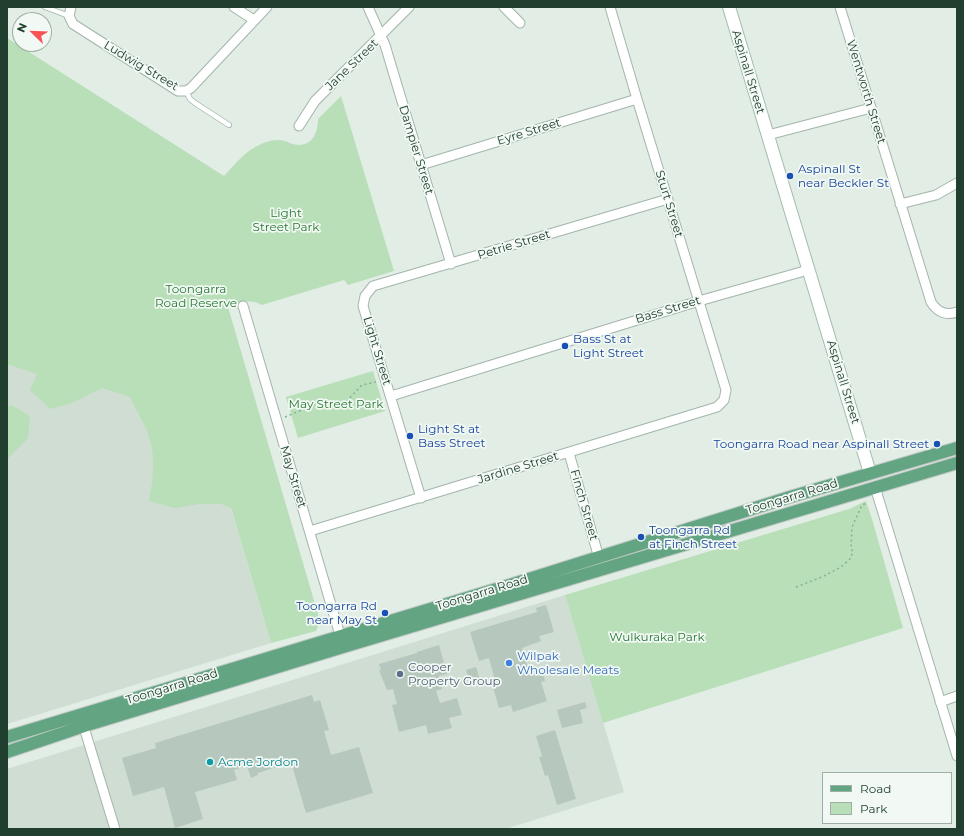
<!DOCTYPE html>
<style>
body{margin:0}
#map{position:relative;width:964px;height:836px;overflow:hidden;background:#e1ede5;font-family:Montserrat,sans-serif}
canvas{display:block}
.frame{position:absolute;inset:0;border:8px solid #203f2f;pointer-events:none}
.legend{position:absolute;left:822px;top:772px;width:130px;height:52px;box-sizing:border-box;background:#f2f9f4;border:1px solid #9eafa5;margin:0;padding:5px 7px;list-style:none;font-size:12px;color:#203f2f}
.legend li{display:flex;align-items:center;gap:8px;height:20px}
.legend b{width:20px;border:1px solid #9eafa5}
.north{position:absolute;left:12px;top:12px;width:40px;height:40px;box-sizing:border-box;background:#f2f9f4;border:1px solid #9eafa5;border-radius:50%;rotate:293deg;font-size:11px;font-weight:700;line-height:16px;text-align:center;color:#203f2f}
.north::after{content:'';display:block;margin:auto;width:14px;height:18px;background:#fa5153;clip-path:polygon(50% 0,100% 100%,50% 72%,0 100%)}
</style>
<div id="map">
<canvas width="964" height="836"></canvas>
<div class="frame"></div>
<ul class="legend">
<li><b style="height:5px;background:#63a583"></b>Road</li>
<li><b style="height:11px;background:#b9dfb9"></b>Park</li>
</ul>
<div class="north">N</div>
</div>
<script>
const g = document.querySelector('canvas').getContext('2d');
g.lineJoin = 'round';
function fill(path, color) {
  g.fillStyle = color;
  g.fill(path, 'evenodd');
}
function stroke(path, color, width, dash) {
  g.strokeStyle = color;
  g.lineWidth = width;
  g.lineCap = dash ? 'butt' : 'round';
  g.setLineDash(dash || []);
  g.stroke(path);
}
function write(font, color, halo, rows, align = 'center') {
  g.font = font + ' Montserrat,sans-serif';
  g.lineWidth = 3.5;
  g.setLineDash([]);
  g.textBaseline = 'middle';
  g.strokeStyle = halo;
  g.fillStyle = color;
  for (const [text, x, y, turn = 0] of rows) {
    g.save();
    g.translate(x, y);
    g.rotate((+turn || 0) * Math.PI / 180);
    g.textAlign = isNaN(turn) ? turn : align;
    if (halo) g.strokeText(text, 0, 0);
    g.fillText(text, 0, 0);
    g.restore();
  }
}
const built = new Path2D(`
 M163,281L271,643L7,724V336Z
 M565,595L624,792L505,829H7V769Z`);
const green = new Path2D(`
 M7,38L224,176C235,164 245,151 261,144C266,142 272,140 278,140C286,140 292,145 299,145C314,145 318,130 318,119L341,96L394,271L348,285L344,280L262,305C250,298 240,303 228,307L320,621L316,631L271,643L231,508L221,504H199L175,508L149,501C154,476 156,452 146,428C141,418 135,408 130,397L102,388L72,403L50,409L30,390L37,374L7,364Z
 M373,371L385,411L298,438L286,397Z
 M11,405L30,416L28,438L7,459V407Z
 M866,501L872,519L903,628L603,723L565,595L849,509Z`);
const building = new Path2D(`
 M546,605L554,632L539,636L541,641L522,648L529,671L541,667L545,681L541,682L547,701L513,712L511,705L499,708L491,681L495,680L489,658L479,661L470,632L537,612L536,608Z
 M439,645L447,674L439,676L442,689L436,691L440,703L457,698L462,715L449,718L452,728L428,734L426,725L399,732L392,705L397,704L393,689L387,690L379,670H381L379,664L417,653V652Z
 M476,667L480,680L470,683L466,670Z
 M312,695L314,702L320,700L329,730L324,731L331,755L359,747L373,793L306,813L291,762L258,773V775L251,778L247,766L234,770L237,780L195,792L203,819L175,828L164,787L133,796L122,758L156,748L155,743Z
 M585,702L587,708L580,710L583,723L562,728L557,710Z
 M555,730L576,799L557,805L548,775L545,776L539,757L542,756L536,736Z`);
const path = new Path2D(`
 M285,417L314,405H340L345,403L362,385L376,382
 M796,587L822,577L841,567L850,559L853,552L851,548L852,527L862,505L867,503`);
const lane = new Path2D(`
 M45,7L69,16
 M186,91L190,99L195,103L229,125`);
const street = new Path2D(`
 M71,7L69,16L73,24L178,91H186L191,88L267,7
 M234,7L254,20
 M368,7L385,45L451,264
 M504,7L520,23
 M840,7L931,302C937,312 946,316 957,312
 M299,126L315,101L409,7
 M768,135L871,108
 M421,165L637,99
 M900,204L936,195L957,183
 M243,306L342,642
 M391,396L699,301L808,270
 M569,453L599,558
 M875,487L957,756
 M421,498L363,306L365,296L373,286L668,199
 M310,531L717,407L724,400L726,390L637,99L610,7
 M940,702L957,696
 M82,721L115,829`);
const secondary = new Path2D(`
 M729,7L870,473`);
const primary = new Path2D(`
 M7,737L513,584L790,497L957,448
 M7,752L84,726L343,647L957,463`);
const markers = [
 [790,176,4,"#1a4fb4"],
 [565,346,4,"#1a4fb4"],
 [410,436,4,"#1a4fb4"],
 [937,444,4,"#1a4fb4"],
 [641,537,4,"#1a4fb4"],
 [385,613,4,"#1a4fb4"],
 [509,663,4,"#3f7fe0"],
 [400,674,4,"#5c6f8a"],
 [210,762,4,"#0f9aa8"]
];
const streetNames = [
 ["Jane Street",352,65,-44],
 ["Ludwig Street",141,66,31],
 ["Aspinall Street",748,72,73],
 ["Wentworth Street",866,92,73],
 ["Eyre Street",529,132,-17],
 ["Dampier Street",416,150,73],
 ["Sturt Street",669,204,73],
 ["Petrie Street",514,245,-17],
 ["Bass Street",668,310,-17],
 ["Light Street",377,351,73],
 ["Aspinall Street",843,382,73],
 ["Jardine Street",518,468,-17],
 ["May Street",293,477,73],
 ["Toongarra Road",792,497,-17],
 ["Finch Street",584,505,74],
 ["Toongarra Road",482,593,-17],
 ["Toongarra Road",172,687,-17]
];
const transitNames = [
 ["Aspinall St",798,169],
 ["near Beckler St",798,183],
 ["Bass St at",573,339],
 ["Light Street",573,353],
 ["Light St at",418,429],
 ["Bass Street",418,443],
 ["Toongarra Road near Aspinall Street",929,444,"right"],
 ["Toongarra Rd",649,530],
 ["at Finch Street",649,544],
 ["Toongarra Rd",377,606,"right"],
 ["near May St",377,620,"right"]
];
const parkNames = [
 ["Light",286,213],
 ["Street Park",286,227],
 ["Toongarra",196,289],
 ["Road Reserve",196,303],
 ["May Street Park",336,404],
 ["Wulkuraka Park",657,637]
];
const shopNames = [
 ["Wilpak",517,656],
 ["Wholesale Meats",517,670]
];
const serviceNames = [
 ["Cooper",408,667],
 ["Property Group",408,681]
];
const cultureNames = [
 ["Acme Jordon",218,762]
];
fill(built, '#cfddd3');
fill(green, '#b9dfb9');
fill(building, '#b6c8bd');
stroke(lane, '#a3b5ab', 6);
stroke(street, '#a3b5ab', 11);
stroke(secondary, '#a2bcac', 14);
stroke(primary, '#c1c9c5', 14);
stroke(path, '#80b295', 1.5, [2, 3]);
stroke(lane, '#fff', 4.5);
stroke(street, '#fff', 9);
stroke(secondary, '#fff', 12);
stroke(primary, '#63a583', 12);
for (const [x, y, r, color] of markers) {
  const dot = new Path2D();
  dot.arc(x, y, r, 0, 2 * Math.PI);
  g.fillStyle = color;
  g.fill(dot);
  stroke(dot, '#f2f9f4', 1.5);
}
write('12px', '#203f2f', '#f2f9f4', streetNames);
write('12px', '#164399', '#f2f9f4', transitNames, 'left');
write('12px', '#287832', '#f2f9f4', parkNames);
write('12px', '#366cbe', '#f2f9f4', shopNames, 'left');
write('12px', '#4e5e75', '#f2f9f4', serviceNames, 'left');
write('12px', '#0d838f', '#f2f9f4', cultureNames, 'left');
</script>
